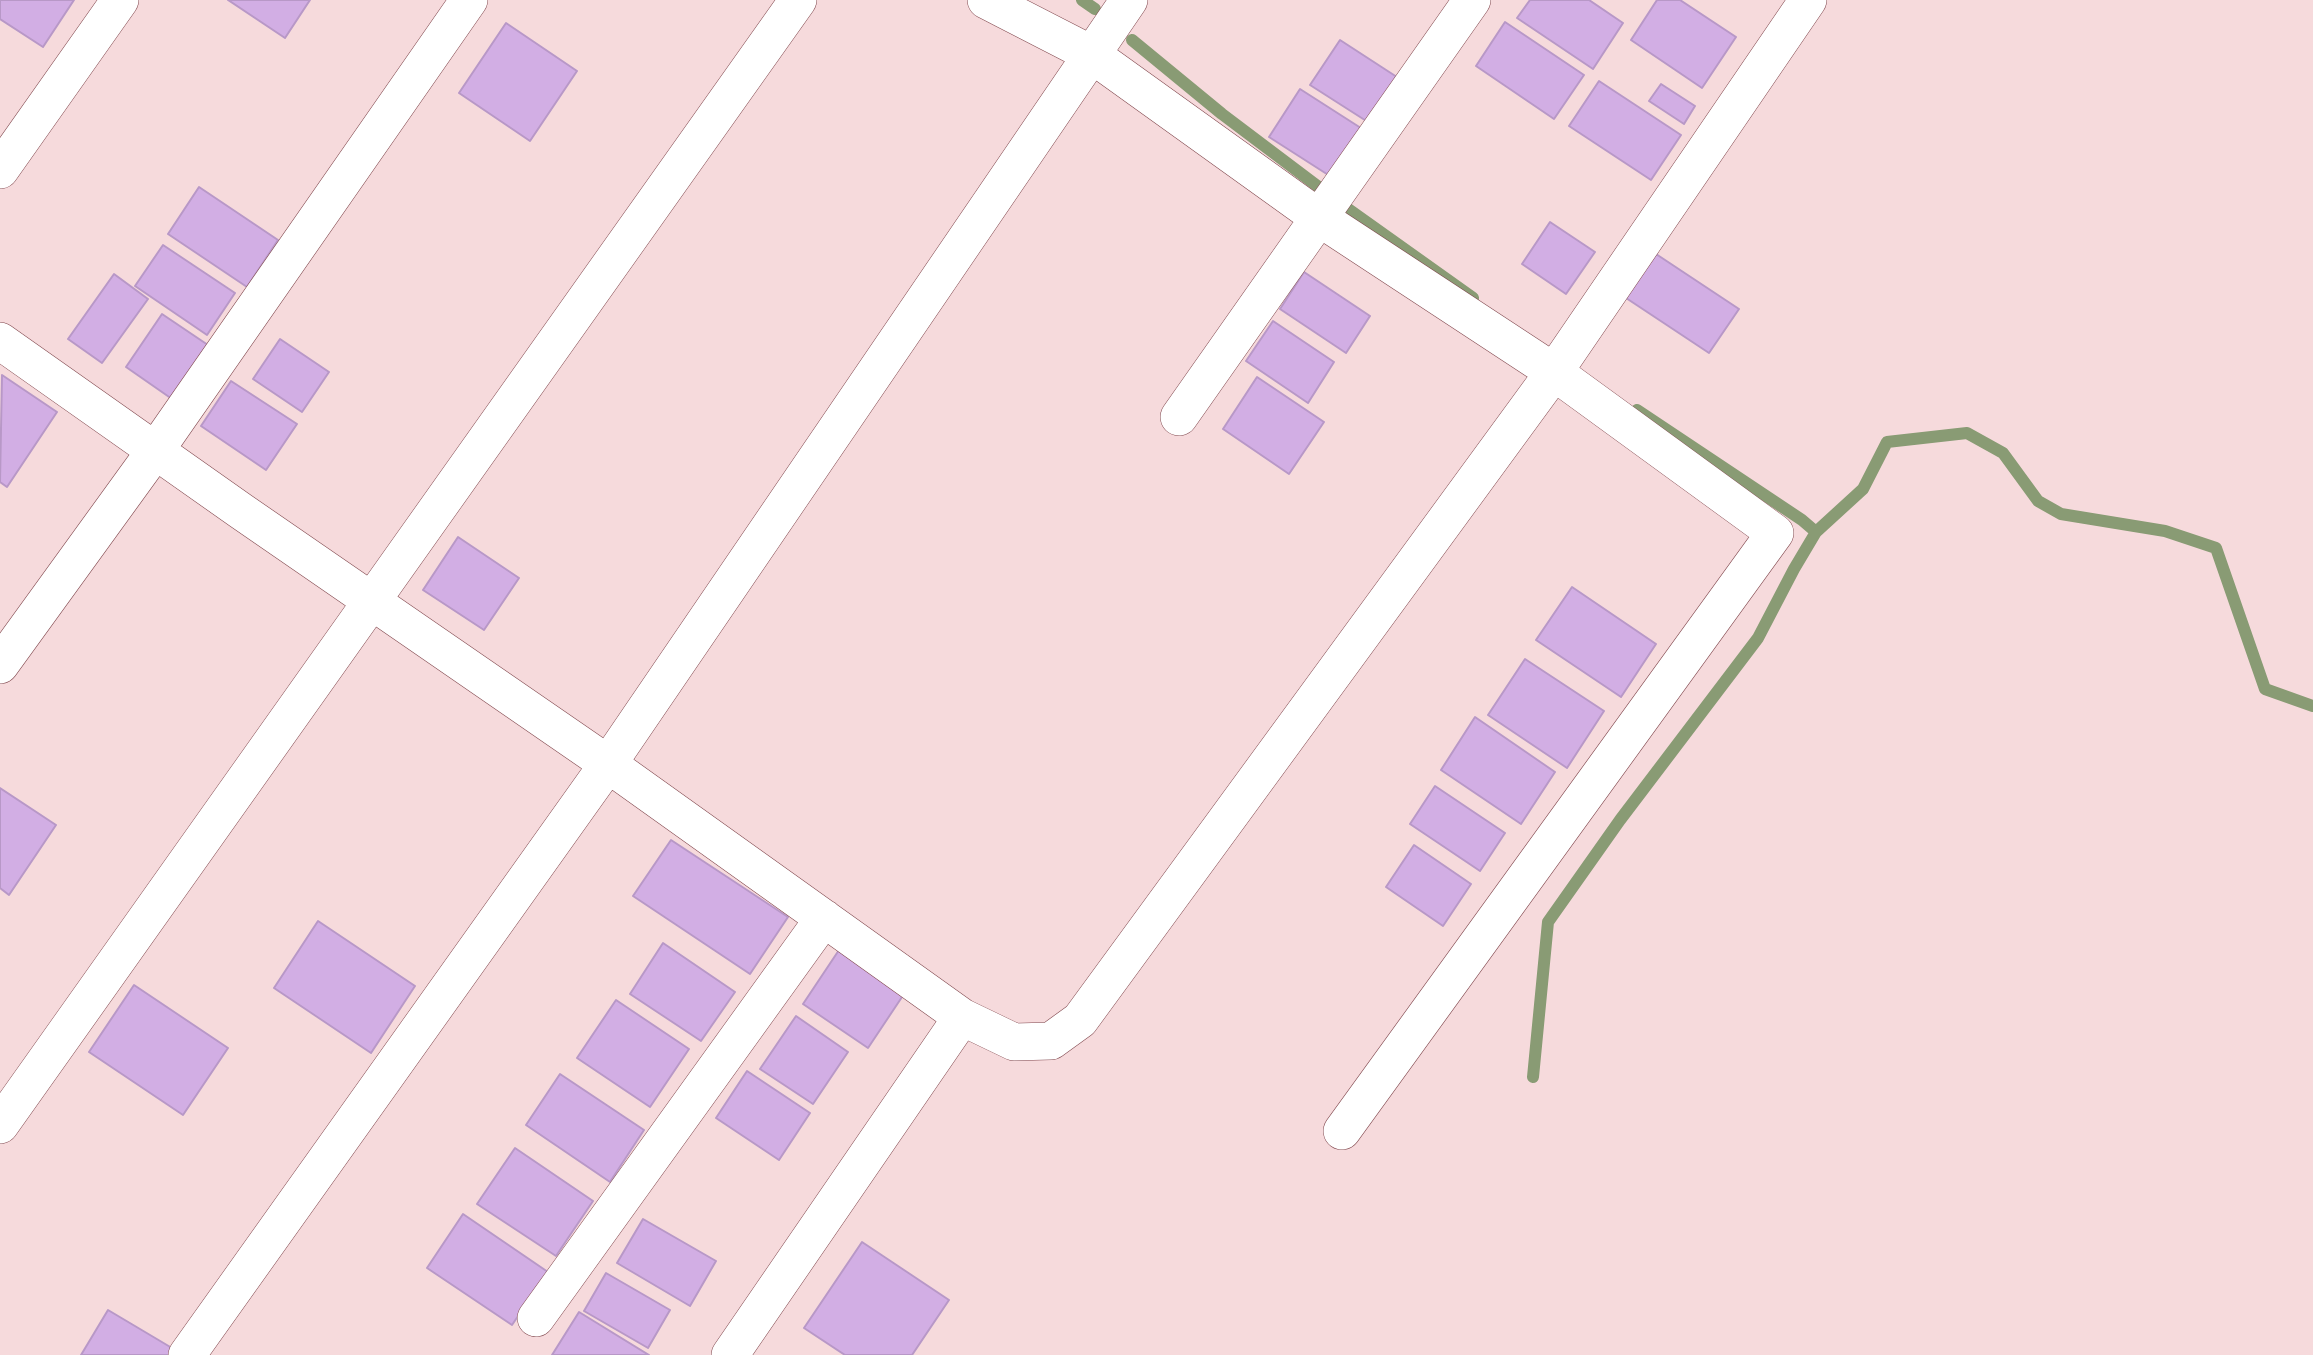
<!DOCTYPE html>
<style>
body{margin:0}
canvas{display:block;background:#f6dadc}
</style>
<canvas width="2313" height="1355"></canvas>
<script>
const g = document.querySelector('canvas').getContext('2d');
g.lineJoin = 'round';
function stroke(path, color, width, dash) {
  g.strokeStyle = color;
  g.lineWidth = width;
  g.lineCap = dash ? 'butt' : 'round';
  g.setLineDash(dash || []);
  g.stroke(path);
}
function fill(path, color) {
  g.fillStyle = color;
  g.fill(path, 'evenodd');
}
const stream = new Path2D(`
 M1082,0L1095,9
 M1132,40L1222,114L1324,191
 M1348,209L1473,298
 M1637,410L1802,520L1816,532
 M1533,1077L1548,922L1620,820L1758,638L1794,569L1816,532L1863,489L1887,442L1967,433L2003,453L2038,501L2061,514L2165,531L2216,548L2265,689L2313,706`);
const building = new Path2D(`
 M0,0H74L43,47L0,19Z
 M228,0H310L285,38Z
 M1530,0H1589L1623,23L1593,69L1517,18Z
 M1657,0H1680L1736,37L1702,88L1631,40Z
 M1505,22L1584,75L1554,119L1476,66Z
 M506,23L577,71L530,141L459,93Z
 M1340,40L1400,79L1371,124L1310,85Z
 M1599,81L1681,135L1651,180L1569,126Z
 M1661,84L1695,106L1684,124L1649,101Z
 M1300,89L1364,130L1333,178L1269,137Z
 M199,187L278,240L247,287L168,234Z
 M1550,222L1595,252L1566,294L1522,264Z
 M163,245L235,293L207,335L135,286Z
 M1653,252L1739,309L1709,353L1623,296Z
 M1304,272L1370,316L1346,353L1280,309Z
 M114,274L148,299L102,363L68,339Z
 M162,314L208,345L172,399L126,367Z
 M1273,321L1334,362L1308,403L1246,361Z
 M280,339L329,372L302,412L253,379Z
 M2,375L57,412L7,487L0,482Z
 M1257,377L1324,422L1289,474L1223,429Z
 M231,381L297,424L266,470L201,426Z
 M458,537L519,578L484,630L423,590Z
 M1572,587L1656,644L1621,697L1536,640Z
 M1525,659L1604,711L1567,768L1488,715Z
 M1475,717L1555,772L1521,824L1441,770Z
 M1435,786L1505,833L1480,871L1410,824Z
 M0,788L56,825L9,895L0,888Z
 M671,840L788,917L750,974L633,896Z
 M1414,845L1471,884L1443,926L1386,887Z
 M318,921L415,986L371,1053L274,988Z
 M663,943L735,992L701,1041L630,994Z
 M839,950L904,994L868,1048L803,1004Z
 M134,985L228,1048L183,1115L89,1052Z
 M616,1000L689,1049L650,1107L577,1058Z
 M796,1016L848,1052L813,1104L760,1069Z
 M747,1071L810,1113L779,1160L716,1118Z
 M560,1074L644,1130L610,1182L526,1125Z
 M515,1148L593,1201L556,1256L477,1204Z
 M463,1214L548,1272L512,1325L427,1268Z
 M643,1219L716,1261L690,1306L617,1263Z
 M862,1242L949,1300L912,1355H845L804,1328Z
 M606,1273L670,1310L648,1348L584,1311Z
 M108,1310L177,1351L175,1355H81Z
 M579,1312L649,1355H552Z`);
const street = new Path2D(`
 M986,0L1091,54L1318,217L1554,372L1775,533L1342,1131
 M0,170L120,0
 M0,341L241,511L608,764L962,1017L1014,1042L1051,1041L1080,1020L1554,372L1808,0
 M1179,417L1472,0
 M0,665L155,451L469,0
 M0,1125L798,0
 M536,1318L824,918
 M187,1355L608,764L1129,0
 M730,1355L962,1017`);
stroke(stream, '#899b74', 12);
fill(building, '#d2aee4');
stroke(building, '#b898c7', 2);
stroke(street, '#82494f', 38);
stroke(street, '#fff', 37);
</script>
